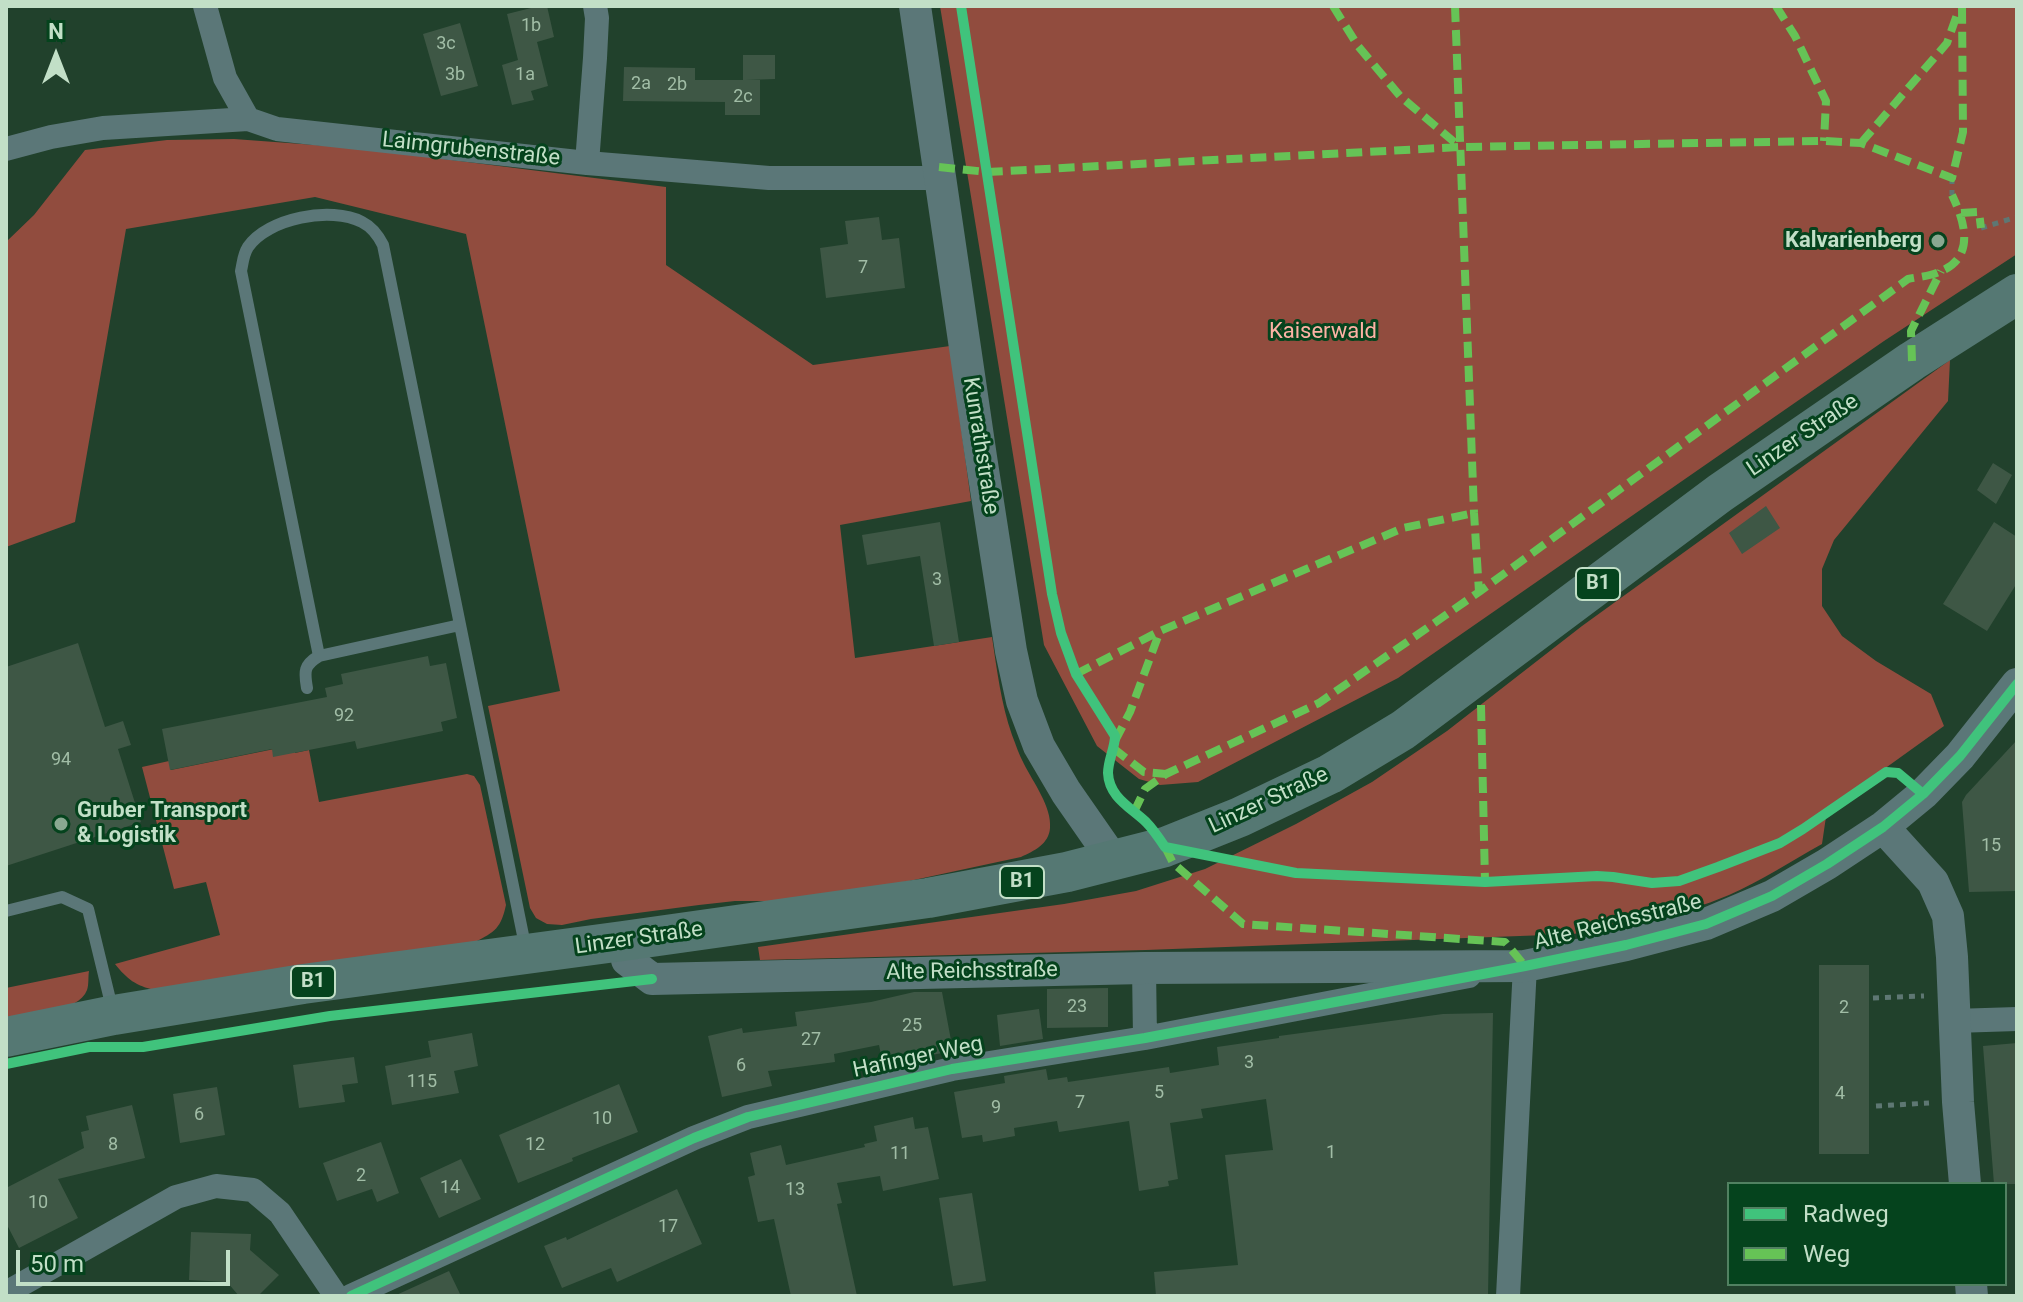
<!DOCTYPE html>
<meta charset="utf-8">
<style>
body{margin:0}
#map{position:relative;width:2023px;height:1302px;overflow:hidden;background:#21412c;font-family:Roboto,sans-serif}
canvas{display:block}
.frame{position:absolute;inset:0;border:8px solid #c2dfc7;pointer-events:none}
.legend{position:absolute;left:1727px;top:1182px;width:280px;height:104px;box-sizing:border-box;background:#05431d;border:2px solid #518161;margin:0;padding:10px 14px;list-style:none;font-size:24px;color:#c2dfc7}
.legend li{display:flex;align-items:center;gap:16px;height:40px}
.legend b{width:40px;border:2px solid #518161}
.north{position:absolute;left:16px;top:16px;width:80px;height:80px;-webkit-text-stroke:6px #05431d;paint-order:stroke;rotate:0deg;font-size:22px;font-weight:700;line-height:32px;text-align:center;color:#c2dfc7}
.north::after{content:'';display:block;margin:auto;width:28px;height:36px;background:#c2dfc7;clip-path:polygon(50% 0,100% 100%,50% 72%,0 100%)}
.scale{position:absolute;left:16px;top:1250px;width:214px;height:36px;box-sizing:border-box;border:4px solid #c2dfc7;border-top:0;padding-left:10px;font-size:24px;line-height:28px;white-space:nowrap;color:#c2dfc7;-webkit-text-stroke:6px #05431d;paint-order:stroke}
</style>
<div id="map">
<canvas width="2023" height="1302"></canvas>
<div class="frame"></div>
<ul class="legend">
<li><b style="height:10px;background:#40c37c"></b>Radweg</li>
<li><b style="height:10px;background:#66c356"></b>Weg</li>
</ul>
<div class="north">N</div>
<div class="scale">50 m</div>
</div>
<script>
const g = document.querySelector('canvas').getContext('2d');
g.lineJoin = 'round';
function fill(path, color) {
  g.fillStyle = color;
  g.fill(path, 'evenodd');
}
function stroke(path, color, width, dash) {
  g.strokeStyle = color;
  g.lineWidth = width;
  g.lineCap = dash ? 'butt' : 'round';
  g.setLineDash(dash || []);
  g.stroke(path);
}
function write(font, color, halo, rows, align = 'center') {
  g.font = font + ' Roboto,sans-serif';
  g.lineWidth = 6;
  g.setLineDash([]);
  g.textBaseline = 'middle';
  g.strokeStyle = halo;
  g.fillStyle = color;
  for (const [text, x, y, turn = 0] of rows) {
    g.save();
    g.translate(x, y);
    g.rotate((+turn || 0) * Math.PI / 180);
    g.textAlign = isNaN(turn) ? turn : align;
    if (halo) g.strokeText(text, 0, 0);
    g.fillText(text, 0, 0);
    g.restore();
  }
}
const green = new Path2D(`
 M940,6H2017V254L1884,341L1398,678L1198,782L1160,785L1139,779L1097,746L1044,645Z
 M234,139L356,148L666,187V265L813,365L950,346L971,501L840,525L855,658L992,637C997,670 1001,704 1012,735C1016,745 1019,755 1024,764C1033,782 1052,807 1050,828C1049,844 1034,851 1021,857L886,886L776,901H735L699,905L591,919L562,925L547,924L536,918L530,908L488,706L560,691L466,234L315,197L126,229L75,522L6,547V242L34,215L85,150L167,140Z
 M1950,360L1948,401L1834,540L1822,569V606L1842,636L1876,661L1931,694L1944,726L1827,810L1822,844C1791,861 1761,881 1729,895C1679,916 1626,926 1573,934L1146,950L760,960L758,947L1064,904L1136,891L1205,869L1296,824L1372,782L1447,731L1582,626Z
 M294,745L295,753L309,750L319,802L467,774L474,776L480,785L506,905C501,928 495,932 475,942L155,990C136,986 127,979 115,964L220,935L206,882L174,889L142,767L169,761L171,770Z
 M89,971C88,977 89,985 87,990C79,1012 27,1017 6,1022V988Z`);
const building = new Path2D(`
 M539,6H547L554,37L537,42L548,86L531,91L534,100L512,105L502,65L518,60L507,14Z
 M460,23L478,86L441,96L423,34Z
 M743,55H775V79L746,80H760V115H725V102L623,101L624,67L695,68V80H743Z
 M879,217L882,240L899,238L905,288L826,298L820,248L848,244L845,221Z
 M1993,463L2012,475L1996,504L1977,490Z
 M1766,506L1780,528L1742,554L1729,533Z
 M940,522L959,642L934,646L920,556L867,565L862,535Z
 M1994,522L2017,537V583L1987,631L1943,604Z
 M78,643L105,727L123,721L131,745L118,749L141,822L6,866V667Z
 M428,656L430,666L446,663L457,718L441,722L443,731L357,749L355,741L273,757L272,749L170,770L162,729L327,697L325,688L343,684L341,674Z
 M2017,740V891L1969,892L1962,802L1966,795Z
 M1819,965H1869V1154H1819Z
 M1108,988V1027L1047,1028V989Z
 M914,992H942L953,1051L883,1064L879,1045L834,1054L835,1062L768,1071L772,1086L722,1097L708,1036L742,1028L743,1033L797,1026L795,1012L871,1002Z
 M1039,1009L1043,1039L1000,1046L997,1015Z
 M1493,1013L1488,1296H1156L1154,1272L1238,1265L1225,1155L1273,1150L1266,1099L1201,1109L1203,1118L1170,1123L1178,1179L1168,1181L1169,1186L1139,1191L1129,1121L1059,1132L1057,1121L1014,1128L1015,1136L983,1142L982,1135L962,1138L954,1092L1005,1083L1004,1076L1046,1069L1048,1080L1067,1077L1068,1082L1169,1067L1170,1073L1219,1065L1217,1047L1279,1038V1036L1443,1014Z
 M472,1033L478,1066L454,1071L459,1093L392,1105L385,1066L431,1057L428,1041Z
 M2017,1043V1184H1994L1983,1046Z
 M354,1057L358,1083L342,1085L345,1102L299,1108L293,1065Z
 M619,1084L638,1132L572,1158L573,1161L518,1183L499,1135Z
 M217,1087L225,1135L180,1143L173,1094Z
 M132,1105L145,1158L58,1179L78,1218L19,1248L6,1223V1188L84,1148L81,1132L89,1130L86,1116Z
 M913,1117L915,1129L928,1127L939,1179L883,1191L880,1176L837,1183L842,1203L837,1204L857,1296H791L774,1219L758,1222L748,1177L755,1175L750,1153L781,1145L786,1165L865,1147L864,1144L877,1141L874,1126Z
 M381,1142L399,1193L377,1202L372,1189L337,1201L323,1163Z
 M461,1159L481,1199L439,1218L420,1178Z
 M677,1189L702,1244L617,1282L611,1268L562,1288L544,1246L566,1237L567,1240Z
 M972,1193L986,1281L953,1286L939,1198Z
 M191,1232L251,1234L250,1250L279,1275L258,1296H239L227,1282L189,1280Z
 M449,1271L461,1296H394Z`);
const path = new Path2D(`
 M1952,178V195
 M1981,228L2017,217
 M1873,998L1924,996
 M1876,1106L1929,1103`);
const service = new Path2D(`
 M319,656L241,271C243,262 243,255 248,247C268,218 331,206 362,222C372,227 378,235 383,245L526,950
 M307,688C304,671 304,665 319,656L460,625
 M6,911L62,897L88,909L113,1012`);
const minor = new Path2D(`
 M205,6L225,78L248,119
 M6,149L51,137L103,128L248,119L277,129L587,163L769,178H941
 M587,163L595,58L597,18L595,6
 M1144,968L1145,1038
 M1954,1021L2017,1019
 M6,1293L176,1197L216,1186L253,1190L280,1213L336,1296
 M351,1296L694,1138L748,1117L952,1069L1145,1038L1469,976
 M1508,1296L1525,966L1509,969`);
const tertiary = new Path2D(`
 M915,6L981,457L1011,651L1022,701L1039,746L1066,792L1114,861
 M1883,827L1933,882L1948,916L1952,957L1958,1102L1965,1184
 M623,941L627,960L652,979L1144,968L1525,966L1626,945L1706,924L1772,896L1827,864L1883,827L1923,794L1960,756L2017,684
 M1971,1284L1972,1296`);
const primary = new Path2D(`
 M6,1037L114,1015L303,984L623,941L928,898L1067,872L1165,847L1240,817L1330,774L1403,730L1720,493L1912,361L2017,294`);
const quiet = new Path2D(`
 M1333,6L1358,46L1400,96L1460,147
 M1455,6L1474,513L1479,592
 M1776,6L1795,36L1826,101L1824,141
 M1861,143L1947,43L1959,9
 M939,167L987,172L1460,147L1824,141L1861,143L1952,178L1963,132L1962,6
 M1961,213L1979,212L1981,228
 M1912,361L1911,331L1941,271
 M1076,674L1160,631L1403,528L1474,513
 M1481,705L1485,882
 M1115,741L1130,712L1160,631
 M1113,748L1144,772L1166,774
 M1134,812L1145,789L1166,774L1319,703L1479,592L1908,279C1918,277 1930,276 1939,272C1976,258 1965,222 1952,195
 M1165,847L1173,863L1243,924L1505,942L1525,966`);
const cycleway = new Path2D(`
 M961,6L1052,594L1061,633L1076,674L1115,736C1115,748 1108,760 1108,773C1109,797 1130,807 1146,822C1153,829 1159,838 1165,847L1296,873L1485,882L1597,876L1613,877L1652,883L1679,881L1718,867L1780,843L1803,829L1886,772L1898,773L1923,794
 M6,1064L89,1047H143L330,1016L652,979
 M351,1296L694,1138L748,1117L952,1069L1145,1038L1525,966L1626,945L1706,924L1772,896L1827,864L1883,827L1923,794L1960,756L2017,684`);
const markers = [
 [1938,241,8,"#8aa891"],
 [61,824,8,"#8aa891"]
];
const numberNames = [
 ["1b",531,26],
 ["3c",446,44],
 ["3b",455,75],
 ["1a",525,75],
 ["2a",641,84],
 ["2b",677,85],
 ["2c",743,97],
 ["7",863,268],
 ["3",937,580],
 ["92",344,716],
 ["94",61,760],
 ["15",1991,846],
 ["23",1077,1007],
 ["2",1844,1008],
 ["25",912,1026],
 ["27",811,1040],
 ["3",1249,1063],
 ["6",741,1066],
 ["115",422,1082],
 ["5",1159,1093],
 ["4",1840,1094],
 ["7",1080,1103],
 ["9",996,1108],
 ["6",199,1115],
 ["10",602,1119],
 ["8",113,1145],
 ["12",535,1145],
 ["1",1331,1153],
 ["11",900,1154],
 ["2",361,1176],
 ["14",450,1188],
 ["13",795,1190],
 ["10",38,1203],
 ["17",668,1227]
];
const shields = [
 [1598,584,44],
 [1022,882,44],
 [313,982,44]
];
const shieldNames = [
 ["B1",1598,584],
 ["B1",1022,882],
 ["B1",313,982]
];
const streetNames = [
 ["Laimgrubenstraße",471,150,6],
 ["Linzer Straße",1803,436,-34],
 ["Kunrathstraße",980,446,81],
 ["Linzer Straße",1269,801,-25],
 ["Alte Reichsstraße",1618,923,-14],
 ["Linzer Straße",639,939,-8],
 ["Alte Reichsstraße",972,972,-1],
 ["Hafinger Weg",918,1058,-12]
];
const poiNames = [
 ["Kalvarienberg",1922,241],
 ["Gruber Transport",77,811,"left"],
 ["& Logistik",77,836,"left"]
];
const parkNames = [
 ["Kaiserwald",1323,332]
];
fill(green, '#914c3e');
fill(building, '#3e5745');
stroke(path, '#5e7773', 5, [6, 6]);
stroke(service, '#5b7778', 12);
stroke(minor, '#5b7778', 24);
stroke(tertiary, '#5b7778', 32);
stroke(primary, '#557873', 40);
stroke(quiet, '#66c356', 8, [16, 8]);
stroke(cycleway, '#40c37c', 10);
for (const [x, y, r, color] of markers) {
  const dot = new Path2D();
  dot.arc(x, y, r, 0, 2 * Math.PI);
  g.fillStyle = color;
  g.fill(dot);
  stroke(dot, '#05431d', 3);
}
write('18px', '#a1bda6', null, numberNames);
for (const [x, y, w] of shields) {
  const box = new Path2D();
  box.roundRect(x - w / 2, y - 16, w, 32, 6);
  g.fillStyle = '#05431d';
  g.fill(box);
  stroke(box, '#c2dfc7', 2);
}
write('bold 20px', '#c2dfc7', null, shieldNames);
write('22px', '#c2dfc7', '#05431d', streetNames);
write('bold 22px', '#c2dfc7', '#05431d', poiNames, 'right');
write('22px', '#fdb2a5', '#05431d', parkNames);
</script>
